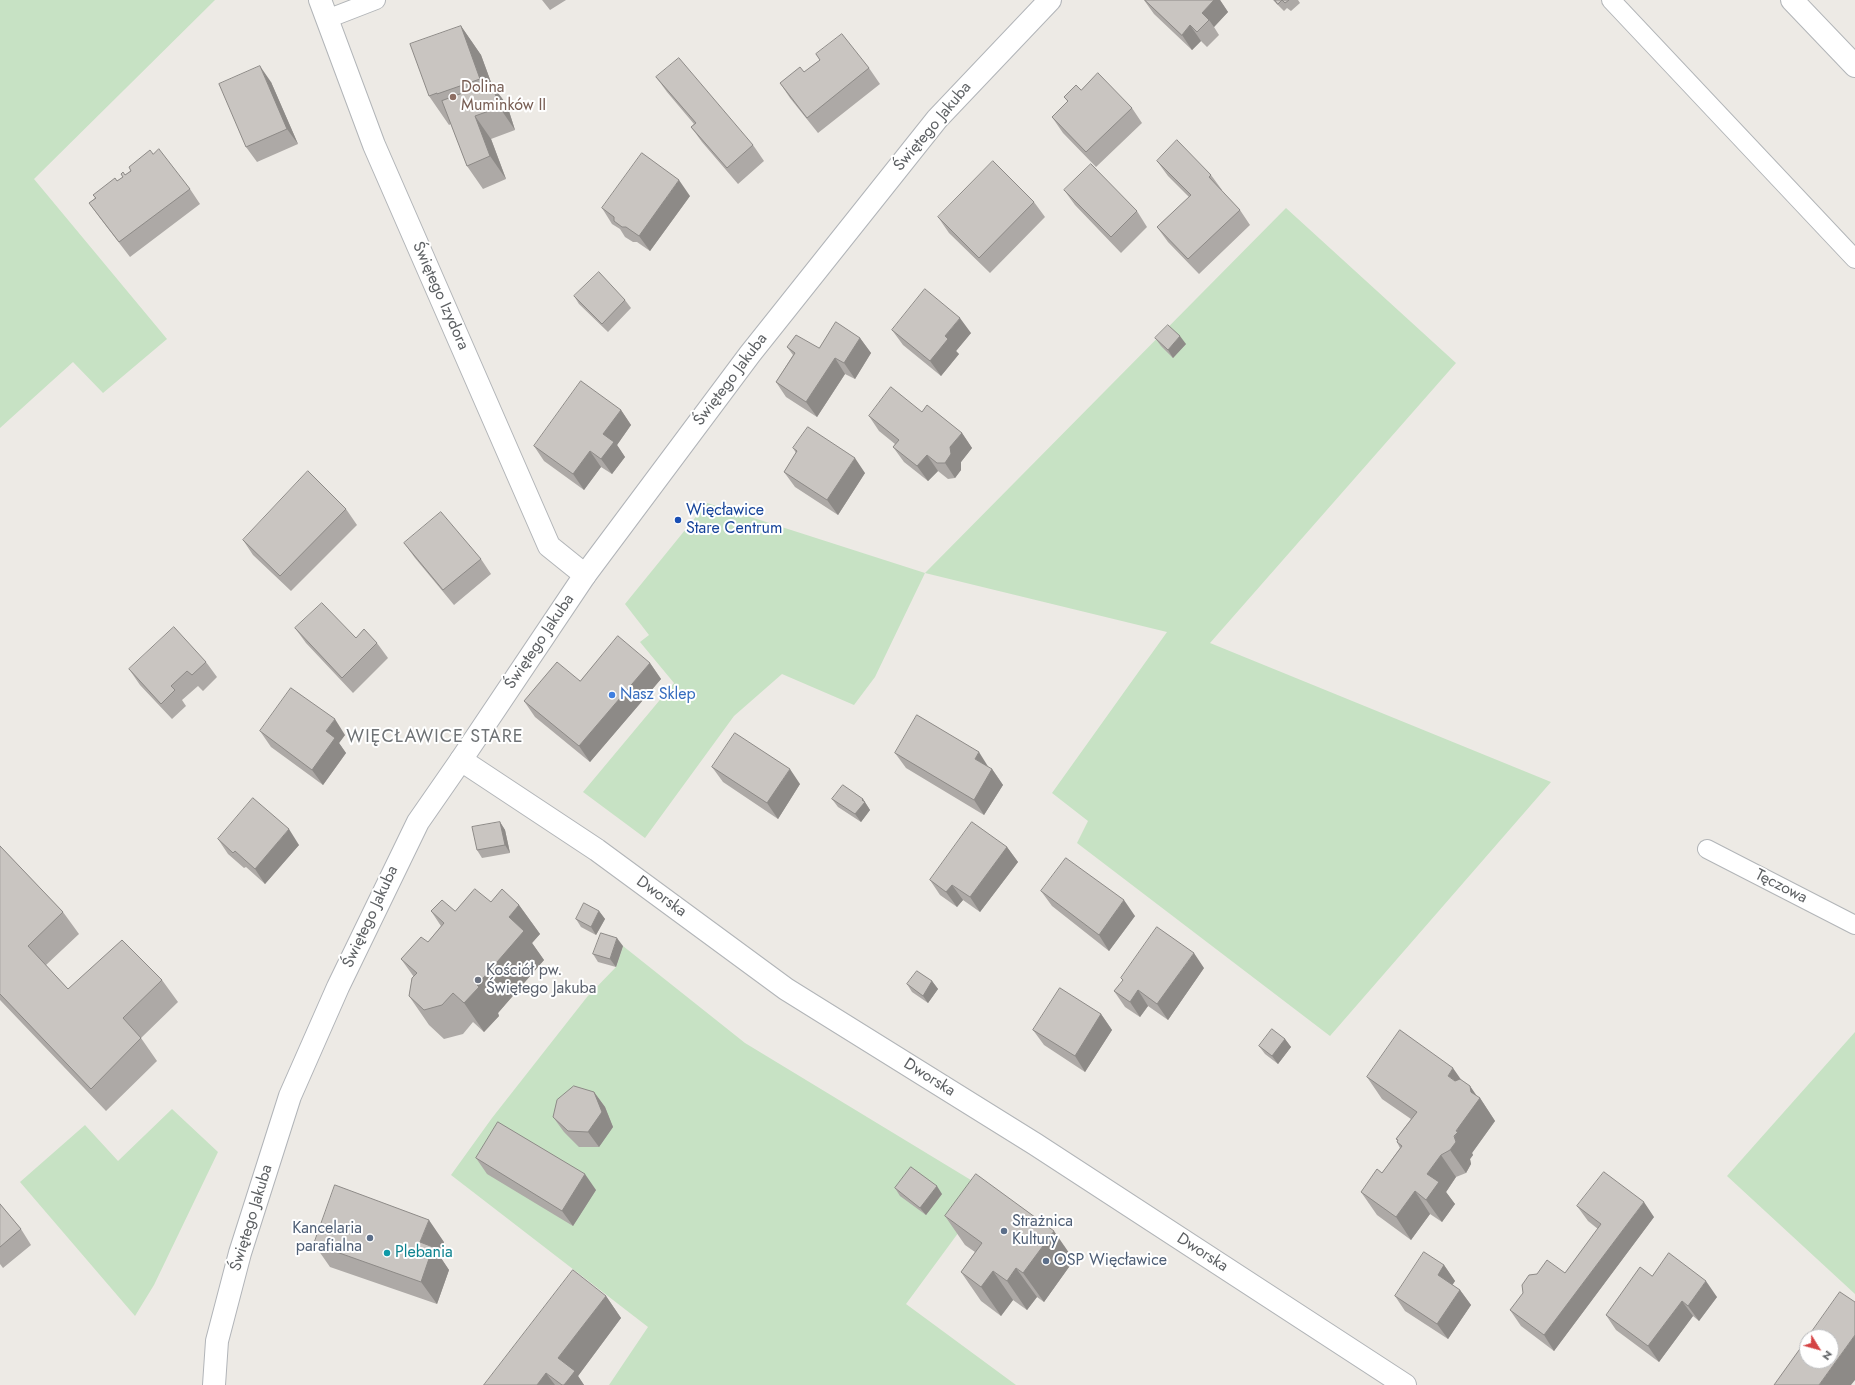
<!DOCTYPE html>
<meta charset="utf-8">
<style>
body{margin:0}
#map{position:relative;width:1855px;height:1385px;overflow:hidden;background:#edeae5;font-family:Jost,sans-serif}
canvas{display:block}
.north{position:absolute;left:1799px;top:1329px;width:40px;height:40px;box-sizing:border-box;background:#fff;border:1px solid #bebfc1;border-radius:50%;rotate:127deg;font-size:11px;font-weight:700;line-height:16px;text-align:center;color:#5d6063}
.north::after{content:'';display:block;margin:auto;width:14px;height:18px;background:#d44445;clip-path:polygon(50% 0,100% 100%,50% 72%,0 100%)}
</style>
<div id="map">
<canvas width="1855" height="1385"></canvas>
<div class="north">N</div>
</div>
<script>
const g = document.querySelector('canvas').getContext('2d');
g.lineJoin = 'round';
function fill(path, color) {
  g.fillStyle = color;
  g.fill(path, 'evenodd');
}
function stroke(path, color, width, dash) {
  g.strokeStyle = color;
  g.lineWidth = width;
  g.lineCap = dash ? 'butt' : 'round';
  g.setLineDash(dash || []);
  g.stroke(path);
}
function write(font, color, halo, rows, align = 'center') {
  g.font = font + ' Jost,sans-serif';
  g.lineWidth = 4;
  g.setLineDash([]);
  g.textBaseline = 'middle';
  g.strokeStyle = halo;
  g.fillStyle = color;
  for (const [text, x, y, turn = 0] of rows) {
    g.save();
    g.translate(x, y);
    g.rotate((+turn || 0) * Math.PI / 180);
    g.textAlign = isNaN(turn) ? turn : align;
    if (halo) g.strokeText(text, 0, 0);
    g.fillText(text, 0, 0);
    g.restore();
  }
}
const green = new Path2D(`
 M0,0H215L34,179L167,339L103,393L73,362L0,428Z
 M1286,208L1456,363L1210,643L1551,782L1330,1036L1077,843L1088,821L1052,793L1167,632L925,573L875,677L854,705L782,674L734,716L645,838L583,792L674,683L640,642L649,635L625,604L707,503L925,573Z
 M623,946L745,1043L989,1191L906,1304L1016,1385H609L648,1327L451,1175L492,1118L587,997L616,967Z
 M1855,1032V1294L1727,1176Z
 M172,1109L218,1152L154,1285L135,1316L20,1182L85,1125L118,1161Z`);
const lane = new Path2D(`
 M1611,0L1855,259
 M327,19L376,0
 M1707,849L1855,925`);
const street = new Path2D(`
 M320,0L374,145L549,546L585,575
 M1792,0L1855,66
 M461,760L597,850L786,989L1035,1144L1405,1385`);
const secondary = new Path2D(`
 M214,1385L217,1341L240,1253L290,1096L338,987L418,822L461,760L585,575L750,354L937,119L1050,0`);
const wall = new Path2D(`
 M542,0H566L550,10Z
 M1144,0H1220L1228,12L1214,27L1219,35L1207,47L1201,41L1192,50L1154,14Z
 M1273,0H1298L1300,3L1291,11L1287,8L1284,11Z
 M461,26L481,55L492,85L507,105L515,130L491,139L506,179L483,189L467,166L451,124L449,125L429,96Z
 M816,54L869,68L880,84L818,133L790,98L780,83L804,72L820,60Z
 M656,77L753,145L764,161L738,184L702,142L691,127L694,124L667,92Z
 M271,82L298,144L257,162L246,147Z
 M1081,90L1132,108L1142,123L1096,167L1063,133L1052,117L1068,102L1064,97Z
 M153,154L190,189L200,204L130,257L100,218L89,203L95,198L93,195L117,181L123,177L121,174L125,175Z
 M1157,161L1211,175L1222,190L1221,191L1240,210L1250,225L1199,274L1168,242L1157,227L1189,197L1168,176Z
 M1064,190L1137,211L1147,227L1121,253L1075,205Z
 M690,196L650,251L637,242H633L625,237L620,229L612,224L602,208Z
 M1034,202L1045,217L990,273L949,233L938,217Z
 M574,296L625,300L631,308L608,332L579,304Z
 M892,330L971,333L956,351L959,354L941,376L903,345Z
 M860,338L871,353L855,379L845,374L817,417L786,397L776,382L793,355L787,347L819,348Z
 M1155,338L1186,344L1173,358L1161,346Z
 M621,410L631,425L617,445L625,457L612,474L601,467L584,490L544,461L534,446Z
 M922,412L962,433L972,448L961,462V470L955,478L948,479L938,471L928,481L904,462L893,447L895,444L879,431L869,416Z
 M793,448L865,473L838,515L795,487L784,472L796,453Z
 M346,509L357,525L291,591L253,555L243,540Z
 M404,543L481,559L491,574L454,605L415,558Z
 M295,628L356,638L377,643L388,658L353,693L306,643Z
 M206,662L217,677L203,691L198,686L182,700L186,706L172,719L140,685L129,669Z
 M650,663L661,679L590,762L535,717L524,701L580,681Z
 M260,731L345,735L339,743L346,753L323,785L271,747Z
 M895,753L989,768L992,769L1003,785L984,815L906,768Z
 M712,767L800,784L778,819L723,782Z
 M832,799H863L870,810L861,822L838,807Z
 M500,822L505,830L510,853L482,858L477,850Z
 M218,839L299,845L265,884L246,867L244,868L228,854Z
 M0,846L63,912L79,934L46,965L68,989L162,980L178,1002L141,1038L157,1061L106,1111L0,1000Z
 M1007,847L1018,862L980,912L963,900L957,907L940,895L930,880Z
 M1041,891L1135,916L1109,951L1052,906Z
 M491,902L519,905L540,934L532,943L544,960L498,1013L499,1016L484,1032L473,1022L463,1034L444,1039L429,1025L409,996L414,977L401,959L428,942L441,926L431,911H455Z
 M599,911L605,919L596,935L581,927L576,919Z
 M623,946L616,967L598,962L593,954Z
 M1204,968L1168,1020L1148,1006L1140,1017L1125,1007L1114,991Z
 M932,981L938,989L928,1003L912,992L907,984Z
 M1101,1014L1112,1030L1085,1072L1044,1045L1033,1030Z
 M1285,1039L1291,1047L1278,1064L1265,1054L1259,1046Z
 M1367,1077L1461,1080L1470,1086L1476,1096L1480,1098L1495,1121L1472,1153L1473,1155L1470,1159L1471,1164L1466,1173L1456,1177L1446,1192L1455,1204L1442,1222L1430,1214L1411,1240L1377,1215L1361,1192L1382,1173L1400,1148L1397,1142L1398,1141L1396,1139L1411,1119L1382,1099Z
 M594,1092L605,1107L613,1127L599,1147H579L564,1132L553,1117Z
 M476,1158L596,1190L573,1226L487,1174Z
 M895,1188L942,1194L926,1215L900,1196Z
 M0,1204L21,1229L31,1245L3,1268L0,1264Z
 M1577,1206L1654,1217L1554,1351L1521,1326L1510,1310L1565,1273L1598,1229L1588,1221Z
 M945,1216L1074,1260L1044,1302L1037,1297L1027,1310L1013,1300L1001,1316L981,1301L961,1272L975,1252L965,1245Z
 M444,1242L439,1255L449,1270L437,1304L330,1267L314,1244Z
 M1444,1265L1455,1281L1452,1285L1460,1290L1471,1305L1448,1339L1405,1311L1395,1296Z
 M1652,1276L1717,1297L1699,1321L1693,1316L1659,1362L1616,1330L1606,1315Z
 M606,1296L621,1318L578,1376L584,1385H484Z`);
const shadedWall = new Path2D(`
 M1214,0H1220L1228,12L1214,27L1209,20L1202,13Z
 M1190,25L1201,41L1192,50L1182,35Z
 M461,26L481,55L492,85L507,105L515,130L480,79Z
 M260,66L271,82L298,144L287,129Z
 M475,116L491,139L506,179L490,156Z
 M679,180L690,196L650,251L639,236Z
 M960,318L971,333L956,351L959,354L941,376L930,361L945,336Z
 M1180,336L1186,344L1173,358L1168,350Z
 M860,338L871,353L855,379L844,363Z
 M835,358L845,374L817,417L806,402Z
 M621,410L631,425L617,445L625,457L612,474L601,459L603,434Z
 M962,433L972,448L961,462V470L955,478L945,463L950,447Z
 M590,451L601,467L584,490L573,474Z
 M927,455L938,471L928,481L917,466Z
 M855,458L865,473L838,515L827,500Z
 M650,663L661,679L590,762L579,746Z
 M335,719L345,735L339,743L346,753L323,785L312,770L326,731Z
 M979,752L989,768L975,759Z
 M790,769L800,784L778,819L767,803Z
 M992,769L1003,785L984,815L974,800Z
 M863,799L870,810L861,822L855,814Z
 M500,822L505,830L510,853L505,845Z
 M289,829L299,845L265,884L255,869Z
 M1007,847L1018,862L980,912L970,897Z
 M952,885L963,900L957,907L946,892Z
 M1124,900L1135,916L1109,951L1099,935Z
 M519,905L540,934L532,943L544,960L498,1013L499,1016L484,1032L464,1003L477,985L509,917Z
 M599,911L605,919L596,935L591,927Z
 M617,938L623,946L616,967L610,959Z
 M1194,953L1204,968L1168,1020L1157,1004Z
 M932,981L938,989L928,1003L923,996Z
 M1138,990L1148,1006L1140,1017L1130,1002Z
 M1101,1014L1112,1030L1085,1072L1075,1056Z
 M1285,1039L1291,1047L1278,1064L1272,1056Z
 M1453,1068L1469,1091L1448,1076Z
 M1470,1086L1479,1099L1480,1098L1495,1121L1472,1153L1473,1155L1470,1159L1471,1164L1466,1173L1450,1150L1471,1092Z
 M594,1092L605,1107L613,1127L599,1147L588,1132Z
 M1441,1155L1456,1177L1446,1192L1455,1204L1442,1222L1426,1200L1427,1174Z
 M585,1174L596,1190L573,1226L562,1211Z
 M937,1186L942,1194L926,1215L920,1208Z
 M1415,1191L1430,1214L1411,1240L1396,1217Z
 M1644,1202L1654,1217L1554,1351L1544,1335Z
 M429,1220L444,1242L439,1255L449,1270L437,1304L421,1282L420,1242Z
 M1054,1231L1074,1260L1044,1302L1023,1273Z
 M1444,1265L1455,1281L1449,1290L1438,1275Z
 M1016,1268L1037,1297L1027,1310L1007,1281Z
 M993,1271L1013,1300L1001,1316L981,1287Z
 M1706,1281L1717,1297L1699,1321L1688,1306Z
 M1460,1290L1471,1305L1448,1339L1437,1324Z
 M606,1296L621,1318L578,1376L584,1385H564L558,1358Z
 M1682,1301L1693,1316L1659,1362L1648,1346Z
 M1855,1335V1380L1851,1385H1819Z
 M546,1373L555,1385H537Z`);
const building = new Path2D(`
 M1145,0H1214L1202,13L1209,20L1197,32L1190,25L1182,35Z
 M1275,0H1289L1285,3L1282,0L1278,4Z
 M461,26L480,79L437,94V93L429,96L410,44Z
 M842,34L869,68L807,118L780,83L800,67L804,72L820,60L816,54Z
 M679,58L753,145L727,168L691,127L696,123L656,77Z
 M260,66L287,129L246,147L219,84Z
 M1098,73L1132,108L1086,152L1052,117L1068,101L1064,97L1076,85L1081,90Z
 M491,83L500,107L475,116L490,156L467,166L442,101Z
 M1177,140L1211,175L1209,177L1240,210L1188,259L1157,227L1191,195L1157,161Z
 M159,149L190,189L119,242L89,203L96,198L93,195L115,178L117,181L123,177L121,174L123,172L125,175L131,171L129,167L150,150L153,154Z
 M642,153L679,180L639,236L626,227H622L614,221V217L602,208Z
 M993,161L1034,202L979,258L938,217Z
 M1091,164L1137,211L1111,237L1064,190Z
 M599,272L625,300L602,324L574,296Z
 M925,289L960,318L945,336L948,339L930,361L892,330Z
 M836,322L860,338L844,363L835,358L806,402L776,382L795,353L787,347L796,335L819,348Z
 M1168,325L1180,336L1168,350L1155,338Z
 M581,381L621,410L603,434L614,442L601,459L590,451L573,474L534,446Z
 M891,387L922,412L927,405L962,433L950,447L951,454L945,463H937L927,455L917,466L893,447L899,440L869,416Z
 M808,427L855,458L827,500L784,472L797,451L793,448Z
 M308,471L346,509L280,576L243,540Z
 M441,512L481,559L443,590L404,543Z
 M322,603L356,638L364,629L377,643L342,678L295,628Z
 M174,627L206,662L192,675L187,671L171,686L175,690L161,704L129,669Z
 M618,636L650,663L579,746L524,701L557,662L580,681Z
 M291,688L335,719L326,731L335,738L312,770L260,731Z
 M917,715L979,752L975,759L992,769L974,800L895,753Z
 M735,733L790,769L767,803L712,767Z
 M843,785L863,799L862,800L865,802L855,814L832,799Z
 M253,798L289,829L255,869L235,851L233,853L218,839Z
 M500,822L505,845L477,850L472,827Z
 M972,822L1007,847L970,897L952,885L946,892L930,880Z
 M0,846L63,912L28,946L68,989L122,940L162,980L123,1018L141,1038L91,1089L0,994Z
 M1066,858L1124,900L1099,935L1041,891Z
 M475,889L491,902L502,889L519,905L509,917L524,931L477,985L479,987L464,1003L453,993L442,1005L424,1010L409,996L412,978L417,973L401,959L421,937L428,942L444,923L431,911L442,900L455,911Z
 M584,903L599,911L591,927L576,919Z
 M1157,927L1194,953L1157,1004L1138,990L1130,1002L1114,991L1123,980L1121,978Z
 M601,933L617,938L610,959L593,954Z
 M917,971L932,981L923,996L907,984Z
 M1060,988L1101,1014L1075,1056L1033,1030Z
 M1272,1029L1285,1039L1272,1056L1259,1046Z
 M1400,1030L1453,1068L1448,1076L1455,1081L1460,1079L1470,1086L1471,1092L1480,1098L1456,1131L1458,1132L1454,1136L1456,1142L1450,1150L1441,1155L1427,1174L1439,1182L1426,1200L1415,1191L1396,1217L1361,1192L1377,1169L1382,1173L1402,1146L1397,1142L1398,1140L1396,1139L1417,1112L1367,1077Z
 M574,1086L594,1092L602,1112L588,1132L568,1131L553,1117L557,1100Z
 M498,1122L585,1174L562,1211L476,1158Z
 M911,1167L937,1186L920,1208L895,1188Z
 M1604,1172L1644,1202L1544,1335L1510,1310L1523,1293L1522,1285L1529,1275L1537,1274L1547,1260L1565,1273L1601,1224L1577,1206Z
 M976,1174L1054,1231L1023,1273L1016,1268L1007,1281L993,1271L981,1287L961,1272L982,1243L945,1216Z
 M335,1185L429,1220L420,1242L433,1247L421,1282L314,1244Z
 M0,1204L21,1229L0,1247Z
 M1424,1252L1444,1265L1438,1275L1460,1290L1437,1324L1395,1296Z
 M1669,1253L1706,1281L1688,1306L1682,1301L1648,1346L1606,1315L1640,1267L1652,1276Z
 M573,1270L606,1296L558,1358L575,1371L564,1385H562L546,1373L537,1385H484Z
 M1840,1292L1855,1302V1335L1819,1385H1774L1807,1339V1361H1831V1337H1808Z`);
const markers = [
 [453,97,4,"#8d6e63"],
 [678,520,4,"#1a4fb4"],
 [612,695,4,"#3f7fe0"],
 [478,980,4,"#6b7280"],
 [1004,1231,4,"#5c6f8a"],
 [370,1238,4,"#5c6f8a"],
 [387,1253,4,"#0f9aa8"],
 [1046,1261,4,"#5c6f8a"]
];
const educationNames = [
 ["Dolina",461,88],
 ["Muminków II",461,106]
];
const streetNames = [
 ["Świętego Jakuba",933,127,-50],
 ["Świętego Izydora",440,296,66],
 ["Świętego Jakuba",731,380,-53],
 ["Świętego Jakuba",540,642,-56],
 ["Tęczowa",1781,887,27],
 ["Dworska",661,897,36],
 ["Świętego Jakuba",371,917,-65],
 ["Dworska",929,1078,32],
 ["Świętego Jakuba",252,1218,-73],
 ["Dworska",1202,1253,33]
];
const transitNames = [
 ["Więcławice",686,511],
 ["Stare Centrum",686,529]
];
const shopNames = [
 ["Nasz Sklep",620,695]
];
const worshipNames = [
 ["Kościół pw.",486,971],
 ["Świętego Jakuba",486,989]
];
const serviceNames = [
 ["Strażnica",1012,1222],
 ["Kultury",1012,1240],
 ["Kancelaria",362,1229,"right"],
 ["parafialna",362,1247,"right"],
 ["OSP Więcławice",1054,1261]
];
const cultureNames = [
 ["Plebania",395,1253]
];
const quarterNames = [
 ["WIĘCŁAWICE STARE",435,738]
];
fill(green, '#c7e2c4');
stroke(lane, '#b2b5b8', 20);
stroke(street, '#b2b5b8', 24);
stroke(secondary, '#b1b4b8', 24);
stroke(lane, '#fff', 18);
stroke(street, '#fff', 22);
stroke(secondary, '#fff', 22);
fill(wall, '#ada9a6');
fill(shadedWall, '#8d8a87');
fill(building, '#c9c5c1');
stroke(building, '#8d8a87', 1);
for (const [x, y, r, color] of markers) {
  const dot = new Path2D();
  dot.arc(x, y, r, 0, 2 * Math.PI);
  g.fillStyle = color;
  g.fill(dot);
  stroke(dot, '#fff', 1.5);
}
write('16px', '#785e54', '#fff', educationNames, 'left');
write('16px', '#5d6063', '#fff', streetNames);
write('16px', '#164399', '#fff', transitNames, 'left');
write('16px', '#366cbe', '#fff', shopNames, 'left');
write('16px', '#5b616d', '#fff', worshipNames, 'left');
write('16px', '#4e5e75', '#fff', serviceNames, 'left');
write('16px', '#0d838f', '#fff', cultureNames, 'left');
g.letterSpacing = '1px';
write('18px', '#6e7275', '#fff', quarterNames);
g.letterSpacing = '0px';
</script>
